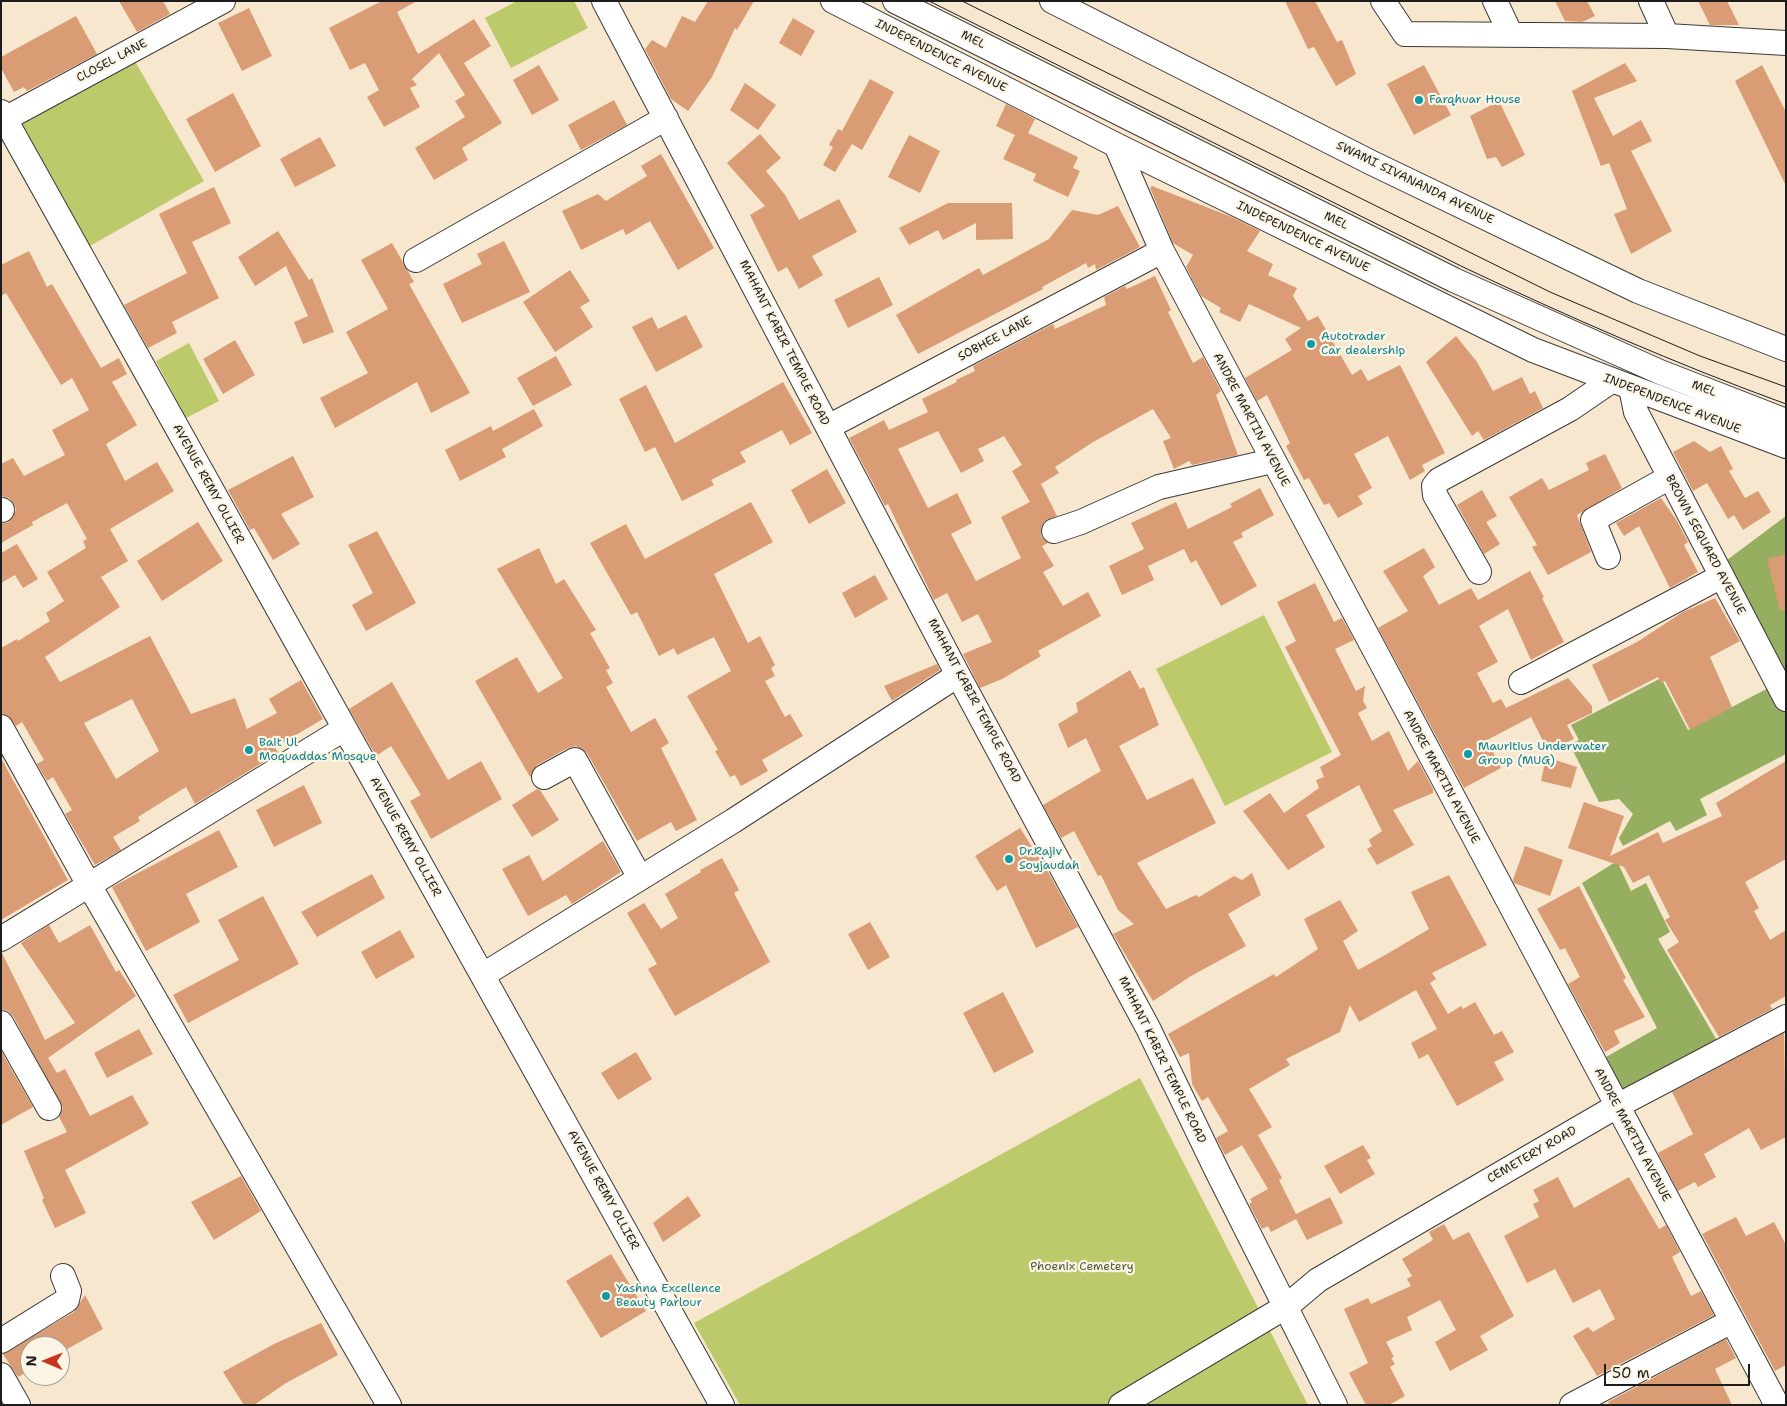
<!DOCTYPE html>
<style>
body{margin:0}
#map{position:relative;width:1787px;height:1406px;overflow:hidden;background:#f6e7ce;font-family:"Shantell Sans",sans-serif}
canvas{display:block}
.frame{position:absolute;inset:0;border:2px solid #1c1c1c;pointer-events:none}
.north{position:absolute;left:20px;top:1336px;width:50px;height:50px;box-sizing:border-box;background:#fcf5e5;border:1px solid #a29e95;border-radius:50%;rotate:271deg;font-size:14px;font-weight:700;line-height:20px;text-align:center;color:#1c1c1c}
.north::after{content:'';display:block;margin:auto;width:18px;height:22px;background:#c8321e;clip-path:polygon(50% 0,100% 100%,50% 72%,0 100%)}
.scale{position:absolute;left:1604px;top:1364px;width:146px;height:22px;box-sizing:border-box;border:2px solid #1c1c1c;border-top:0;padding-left:6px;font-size:15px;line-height:18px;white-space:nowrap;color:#1c1c1c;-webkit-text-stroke:4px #fcf5e5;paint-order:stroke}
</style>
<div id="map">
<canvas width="1787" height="1406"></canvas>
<div class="frame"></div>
<div class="north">N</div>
<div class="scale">50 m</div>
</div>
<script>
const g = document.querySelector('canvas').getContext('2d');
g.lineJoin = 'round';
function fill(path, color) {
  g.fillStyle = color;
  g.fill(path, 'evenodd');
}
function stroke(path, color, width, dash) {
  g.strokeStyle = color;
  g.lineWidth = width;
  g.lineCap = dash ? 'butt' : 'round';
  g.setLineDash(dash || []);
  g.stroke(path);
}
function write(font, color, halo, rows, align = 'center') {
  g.font = font + ' "Shantell Sans",sans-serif';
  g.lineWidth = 4.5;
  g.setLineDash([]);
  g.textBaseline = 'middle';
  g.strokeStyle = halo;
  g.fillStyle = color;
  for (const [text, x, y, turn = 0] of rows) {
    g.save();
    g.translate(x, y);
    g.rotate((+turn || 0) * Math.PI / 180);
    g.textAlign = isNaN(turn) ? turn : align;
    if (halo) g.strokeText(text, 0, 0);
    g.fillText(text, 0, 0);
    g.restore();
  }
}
const green = new Path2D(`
 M517,1H574L588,28L511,68L485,18Z
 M133,58L204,181L90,246L20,123Z
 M189,343L219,401L186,418L156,361Z
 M1264,615L1332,752L1225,806L1156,669Z
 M1140,1078L1308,1405H740L694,1323Z`);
const forest = new Path2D(`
 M1786,516V672L1727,560Z
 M1661,678L1688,730L1774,685L1786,707V754L1700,799L1707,815L1676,831L1670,821L1623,846L1619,838L1633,814L1619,799L1599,802L1570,745L1579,740L1571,725Z
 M1617,861L1631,891L1646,883L1670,932L1658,939L1719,1044L1625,1093L1606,1057L1657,1028L1582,883Z`);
const building = new Path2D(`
 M119,1H163L170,14L137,32Z
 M382,1H417L397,12L418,54L474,19L491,46L464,63L502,123L462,148L468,160L434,180L415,148L465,117L455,101L465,95L439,53L412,79L417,85L410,88L420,107L384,127L367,97L379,90L365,63L350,70L329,28Z
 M708,1H754L737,30L735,28L712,77L688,111L671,99L645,49L652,40L666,48L682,16L695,22Z
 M1285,1H1315L1337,42L1342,40L1356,74L1336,86L1314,47L1308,49Z
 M1555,1H1587L1595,16L1582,22L1565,21Z
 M1698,1H1727L1739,25H1710Z
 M249,8L272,56L242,71L218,23Z
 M76,16L97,54L27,91L24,87L14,92L1,68V57Z
 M793,18L815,31L801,56L779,43Z
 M1625,63L1637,81L1594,98L1613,136L1641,120L1652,141L1631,151L1672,231L1631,254L1614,214L1627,209L1609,163L1601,166L1572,91Z
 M539,65L559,100L532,115L513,80Z
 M1424,65L1451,115L1414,135L1387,84Z
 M1762,65L1786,112V186L1735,81Z
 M870,79L894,92L862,150L852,144L835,172L823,165L833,147L829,145L838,129L842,131Z
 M745,83L776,105L758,130L730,110Z
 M233,93L261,146L215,172L186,119Z
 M614,100L627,125L581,150L568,125Z
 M1499,101L1525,155L1502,167L1496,157L1487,159L1470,116Z
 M1006,104L1035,119L1028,133L1078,157L1073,168L1080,171L1068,197L1033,181L1036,174L1003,159L1015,135L996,126Z
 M760,134L781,158L766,171L785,195L799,220L839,199L857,232L812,256L823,275L799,289L787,267L778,272L750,215L765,206L727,163Z
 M909,135L940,151L920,193L888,177Z
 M320,137L336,166L295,187L280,159Z
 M661,154L714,248L678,270L650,221L626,235L623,229L581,250L562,211L598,194L606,201L647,176L641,166Z
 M1152,186L1232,217L1260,231L1247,251L1273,264L1268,275L1297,288L1293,296L1308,321L1318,316L1352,375L1361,369L1368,381L1400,365L1445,453L1422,465L1425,471L1410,480L1388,436L1354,454L1372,488L1358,496L1363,504L1338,518L1329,503L1324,505L1309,478L1304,480L1286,446L1290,443L1267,395L1257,401L1245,378L1292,350L1285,339L1301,328L1249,304L1240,322L1219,312L1221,308L1201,296L1186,267L1193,255L1173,243L1150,188Z
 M214,187L231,223L192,242L219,298L172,322L177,333L148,348L124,305L187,273L159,214Z
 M948,203H1012L1013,239L976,240V223L943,240L938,230L909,245L899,228Z
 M1118,206L1140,247L1096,270L1095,264L1088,268L1086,263L1042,287L1043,289L918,354L896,315L979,268L983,275L1049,239L1072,210L1098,215Z
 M278,231L309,280L312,278L334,332L303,344L294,322L308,316L286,266L255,286L238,257Z
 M504,241L530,292L462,323L443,284L482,264L477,254Z
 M392,243L414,282L409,284L470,393L431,413L417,382L335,428L320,398L368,373L346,332L388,309L361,260Z
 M29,251L47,287L52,284L101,368L119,358L127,374L112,382L137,425L106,444L125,481L157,462L174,491L110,529L128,561L101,577L120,607L45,657L60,682L150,636L191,714L235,698L247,729L277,713L269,699L301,680L323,719L275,747L278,753L195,804L186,787L138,817L140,821L113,837L121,850L95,865L65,814L72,810L53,777L47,781L37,764L44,760L22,722L16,726L8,716L1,713V648L17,639L18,641L50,621L46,613L64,601L47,572L86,548L83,541L87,539L67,503L32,522L33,525L1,543V524L9,522L16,510L14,504L9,498L1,496V464L13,458L24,476L65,455L52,430L89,410L72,378L61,385L6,293L1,296V265ZM132,699L159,751L116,779L84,723Z
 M570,270L590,301L580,307L593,327L555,352L523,302Z
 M1155,276L1171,310L1168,312L1193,363L1203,357L1221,391L1216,395L1238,455L1192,465L1189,461L1174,469L1163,441L1171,438L1153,409L1093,442L1055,467L1059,473L1041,484L1057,516L1044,522L1041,528V536L1048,543L1042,546L1054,566L1043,572L1063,606L1088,592L1101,616L1038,651L1041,656L1002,679L980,688L963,654L992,642L978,614L962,622L947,593L934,600L888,504L885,506L849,438L884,420L889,430L928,412L922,399L957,382L956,380L975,371L973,366L1053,324L1055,329L1106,305L1104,297L1125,286L1127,289ZM938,431L961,473L984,461L978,449L1004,436L1022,465L1012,471L1030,502L1001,517L1021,558L976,581L951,534L972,523L957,493L928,508L898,449Z
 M879,277L893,305L848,328L834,300Z
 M686,315L703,347L656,372L632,327L652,317L658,329Z
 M1456,336L1477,362L1493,391L1522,377L1530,394L1535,391L1543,408L1484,440L1478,431L1472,436L1426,362Z
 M235,340L255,375L223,394L203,359Z
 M556,356L572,385L533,406L517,378Z
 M783,382L812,433L790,445L782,430L740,452L746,462L711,480L714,485L682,501L655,447L645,452L619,399L646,385L675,443Z
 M534,409L543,426L502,449L506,457L460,481L445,450L491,426L493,431Z
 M1694,441L1710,452L1721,446L1733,469L1729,471L1745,498L1758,491L1771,512L1743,530L1734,515L1728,519L1707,483L1693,491L1673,452Z
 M1605,454L1622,488L1577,515L1591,552L1548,575L1532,547L1537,545L1509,497L1542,478L1549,490L1589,470L1586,463Z
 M293,456L314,497L281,514L300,544L273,560L254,528L250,530L228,490Z
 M827,469L846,503L809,524L791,490Z
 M1260,488L1274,515L1241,533L1243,537L1233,542L1257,586L1221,606L1196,560L1191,563L1184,549L1148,566L1154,580L1122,595L1109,566L1144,549L1131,523L1176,502L1188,529L1232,507L1230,504Z
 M1482,490L1497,516L1486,522L1500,544L1484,554L1457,505Z
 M1661,498L1677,521L1688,542L1684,545L1698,572L1670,588L1639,526L1624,536L1616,523Z
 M751,502L773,542L714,574L748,643L760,636L775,665L771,668L775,676L765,681L785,717L790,714L803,736L762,760L768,771L741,786L735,775L730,777L715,751L718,750L687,696L731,671L714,637L677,655L674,648L659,656L637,612L631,615L590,543L626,524L645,559Z
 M198,522L223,561L162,601L137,561Z
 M377,531L416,603L366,631L352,605L373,593L348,545Z
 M17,544L38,579L23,588L15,575L1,583V553Z
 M539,548L556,584L564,579L596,630L590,633L610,668L606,670L613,683L606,687L631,732L655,718L669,743L661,748L697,820L676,831L671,822L637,841L587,753L576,746L568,748L537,765L530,777L475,681L517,657L538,693L563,678L497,569Z
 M1424,548L1435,567L1423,576L1439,605L1471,588L1478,600L1530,571L1544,597L1542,598L1564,642L1531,660L1508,609L1479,626L1498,662L1477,673L1493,703L1501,699L1506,708L1568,678L1592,706V713L1567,725L1574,739L1548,751L1531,717L1487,740L1501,768L1464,788L1378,628L1408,611L1383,571Z
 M1786,554V610L1780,611L1767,559Z
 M875,575L888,599L855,618L842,593Z
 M1315,583L1334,622L1342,618L1354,640L1335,649L1356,691L1365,686L1363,701L1367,708L1358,713L1372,741L1389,731L1408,771L1418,761L1433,789V793L1393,810L1414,845L1377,865L1367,849L1372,846L1369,840L1382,831L1359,785L1306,815L1325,847L1288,870L1243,811L1270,793L1284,813L1319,788L1316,780L1324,777L1320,767L1341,755L1285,647L1296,641L1277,602Z
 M1715,598L1740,641L1710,657L1732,707L1690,730L1665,681L1661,683L1658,677L1609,702L1592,665L1637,642L1683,612Z
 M937,664L940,670L892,701L884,686Z
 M1130,670L1140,689L1144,687L1159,725L1119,746L1147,800L1193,778L1216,823L1137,863L1166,909L1196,895L1199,897L1234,876L1242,880L1252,873L1261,895L1228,914L1246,946L1191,976L1153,1001L1113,934L1134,924L1118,910L1101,875L1098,876L1074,831L1061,838L1043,805L1101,771L1086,738L1068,748L1058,724L1078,712L1076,703Z
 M392,682L448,780L481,761L502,799L431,839L410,801L421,795L391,746L376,756L349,709Z
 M1546,757L1577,767L1571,788L1541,781Z
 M1,758L68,880L1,920Z
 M1786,761V859L1745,882L1759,908L1754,911L1770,940L1786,930V996L1770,1005L1772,1009L1719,1037L1667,950L1679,942L1665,920L1670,917L1649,875L1633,883L1624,867L1568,848L1584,802L1624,816L1610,856L1658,832L1663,843L1722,816L1716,803Z
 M304,785L322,823L274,847L256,810Z
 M537,789L540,790L559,820L532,837L512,805Z
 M1020,828L1050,875L1078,927L1036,948L1006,885L997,891L975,856Z
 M219,830L238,867L186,894L200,922L146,951L112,887Z
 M603,841L621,872L572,904L566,895L528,916L502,869L529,855L543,881Z
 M1525,846L1563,860L1550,896L1514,883L1513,880Z
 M722,858L739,890L734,893L770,962L675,1016L648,969L657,964L627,913L644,903L661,929L678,918L665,894L701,872L700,870Z
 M372,874L385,898L317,937L301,912Z
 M1449,875L1487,945L1432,973L1436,979L1430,983L1448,1014L1461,1006L1463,1009L1475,1002L1494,1035L1502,1031L1514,1052L1494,1062L1504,1080L1457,1106L1428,1054L1419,1059L1411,1043L1437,1029L1416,990L1359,1022L1350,1005L1340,1032L1286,1059L1290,1065L1249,1089L1272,1127L1258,1135L1282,1178L1279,1180L1296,1214L1330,1197L1343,1223L1307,1240L1296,1219L1271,1232L1268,1226L1262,1229L1249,1204L1252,1202L1250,1199L1268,1189L1242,1145L1225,1155L1216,1138L1228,1131L1208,1097L1202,1101L1192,1084L1189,1053L1180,1057L1168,1034L1274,974L1276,977L1318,949L1304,919L1340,900L1358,931L1343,941L1358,970L1387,954L1429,929L1411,892Z
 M1579,886L1626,978L1623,980L1645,1017L1614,1031L1620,1043L1605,1052L1568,984L1580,977L1565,948L1560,950L1537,909Z
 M263,896L299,964L188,1023L173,995L239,960L218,920Z
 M870,922L890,957L868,970L848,934Z
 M49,925L59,943L90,925L116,972L119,970L136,996L48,1058L57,1073L65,1069L90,1116L132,1095L149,1124L65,1170L86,1213L55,1228L42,1200L44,1198L24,1151L67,1132L59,1117L63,1108L13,1016L8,1011L1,1009L2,953L45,1040L75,1023L21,943Z
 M400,930L415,957L376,979L361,952Z
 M1003,992L1034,1052L994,1073L963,1013Z
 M139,1029L153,1054L107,1078L94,1053Z
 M1784,1033L1786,1137L1761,1150L1749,1128L1704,1154L1716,1177L1698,1187L1695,1182L1678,1191L1658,1153L1693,1134L1672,1092Z
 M1,1051L33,1107L1,1125Z
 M636,1052L652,1079L618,1100L601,1073Z
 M1363,1145L1371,1158L1367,1160L1375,1174L1340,1194L1324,1166Z
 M241,1176L261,1211L214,1240L191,1202Z
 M1558,1177L1574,1208L1629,1177L1659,1229L1666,1225L1680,1252L1672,1257L1691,1296L1701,1291L1714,1315L1597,1376L1573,1336L1588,1327L1593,1332L1615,1319L1600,1289L1573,1303L1555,1269L1527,1283L1504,1236L1539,1217L1533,1204L1539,1201L1533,1190Z
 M688,1196L701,1216L663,1242L653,1223Z
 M1736,1217L1746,1236L1774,1222L1786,1245V1365L1775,1371L1702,1234Z
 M1444,1224L1453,1240L1469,1232L1514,1316L1480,1336L1488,1350L1450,1371L1435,1342L1456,1330L1440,1300L1407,1317L1412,1330L1386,1342L1394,1357L1391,1358L1395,1364L1390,1367L1405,1396L1389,1405H1366L1349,1373L1368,1363L1344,1309L1368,1298L1371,1304L1411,1286L1407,1279L1412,1276L1402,1259L1433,1240L1429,1232Z
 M611,1254L646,1311L601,1338L566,1281Z
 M85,1295L103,1329L60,1353V1346H30V1370L18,1377L3,1354L74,1312Z
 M321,1323L338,1355L286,1383L254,1405H244L223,1372L274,1344Z
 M1726,1339L1736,1358L1715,1369L1732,1405H1610L1608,1402Z`);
const minor = new Path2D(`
 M604,1L958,675L1148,1028L1216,1169L1335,1405
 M833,1L1116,145L1533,350L1786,446
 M895,1L1454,280L1660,372L1786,421
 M1052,1L1372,163L1638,291L1786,349
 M1383,1L1405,34L1667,36L1786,43
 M1495,1L1511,35
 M1651,1L1667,36
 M1,112L722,1405
 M1,121L223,1
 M1116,145L1162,251L1777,1405
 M416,260L666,118
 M1631,388L1636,412L1786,699
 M828,427L1162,251
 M1,510H2
 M1054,531L1081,522L1159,487L1272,461
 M1608,557L1593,520L1670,477
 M1479,572L1435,495L1434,486L1439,480L1570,409L1611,381
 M1521,682L1722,576
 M1,727L89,885L389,1405
 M544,777L575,760L640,878
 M1,939L344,729
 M483,975L733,821L958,675
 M1,1023L49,1108
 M1,1341L67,1300L69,1291L63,1276
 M1,1375L18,1405
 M1121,1405L1287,1306L1318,1280L1617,1106L1786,1017
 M1572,1405L1732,1321`);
const tram = new Path2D(`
 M929,1L1463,267C1569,317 1676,364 1786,404
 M962,1L1550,292L1700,356L1786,387`);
const markers = [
 [1419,100,5,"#0f9aa8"],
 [1311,344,5,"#0f9aa8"],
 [249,750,5,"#0f9aa8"],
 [1468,754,5,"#0f9aa8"],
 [1009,859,5,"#0f9aa8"],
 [606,1296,5,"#0f9aa8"]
];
const streetNames = [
 ["MEL",973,40,27],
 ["INDEPENDENCE AVENUE",941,56,27],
 ["CLOSEL LANE",112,61,-28],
 ["SWAMI SIVANANDA AVENUE",1415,183,26],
 ["MEL",1336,221,26],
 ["INDEPENDENCE AVENUE",1303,237,26],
 ["SOBHEE LANE",995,339,-28],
 ["MAHANT KABIR TEMPLE ROAD",784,343,63],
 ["MEL",1704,389,21],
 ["INDEPENDENCE AVENUE",1672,404,21],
 ["ANDRE MARTIN AVENUE",1251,420,62],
 ["AVENUE REMY OLLIER",208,484,61],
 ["BROWN SEQUARD AVENUE",1705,545,62],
 ["MAHANT KABIR TEMPLE ROAD",974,701,62],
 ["ANDRE MARTIN AVENUE",1441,777,62],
 ["AVENUE REMY OLLIER",405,837,61],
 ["MAHANT KABIR TEMPLE ROAD",1162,1060,64],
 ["ANDRE MARTIN AVENUE",1632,1135,62],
 ["CEMETERY ROAD",1532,1155,-30],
 ["AVENUE REMY OLLIER",603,1190,61]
];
const cultureNames = [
 ["Farqhuar House",1429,100],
 ["Autotrader",1321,337],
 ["Car dealership",1321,351],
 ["Bait Ul",259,743],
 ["Moquaddas Mosque",259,757],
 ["Mauritius Underwater",1478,747],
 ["Group (MUG)",1478,761],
 ["Dr.Rajiv",1019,852],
 ["Soyjaudah",1019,866],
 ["Yashna Excellence",616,1289],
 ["Beauty Parlour",616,1303]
];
const parkNames = [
 ["Phoenix Cemetery",1082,1267]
];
fill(green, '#bcca6c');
fill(forest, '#95ae60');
fill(building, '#da9c74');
stroke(minor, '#3d3a37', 26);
stroke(minor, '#fff', 24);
stroke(tram, '#1c1c1c', 1);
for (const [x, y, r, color] of markers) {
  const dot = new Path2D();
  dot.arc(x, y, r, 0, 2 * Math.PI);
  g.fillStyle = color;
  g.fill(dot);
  stroke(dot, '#fcf5e5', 2);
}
write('12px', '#1c1c1c', '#fcf5e5', streetNames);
write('12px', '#0d838f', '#fcf5e5', cultureNames, 'left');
write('12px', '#545938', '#fcf5e5', parkNames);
</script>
